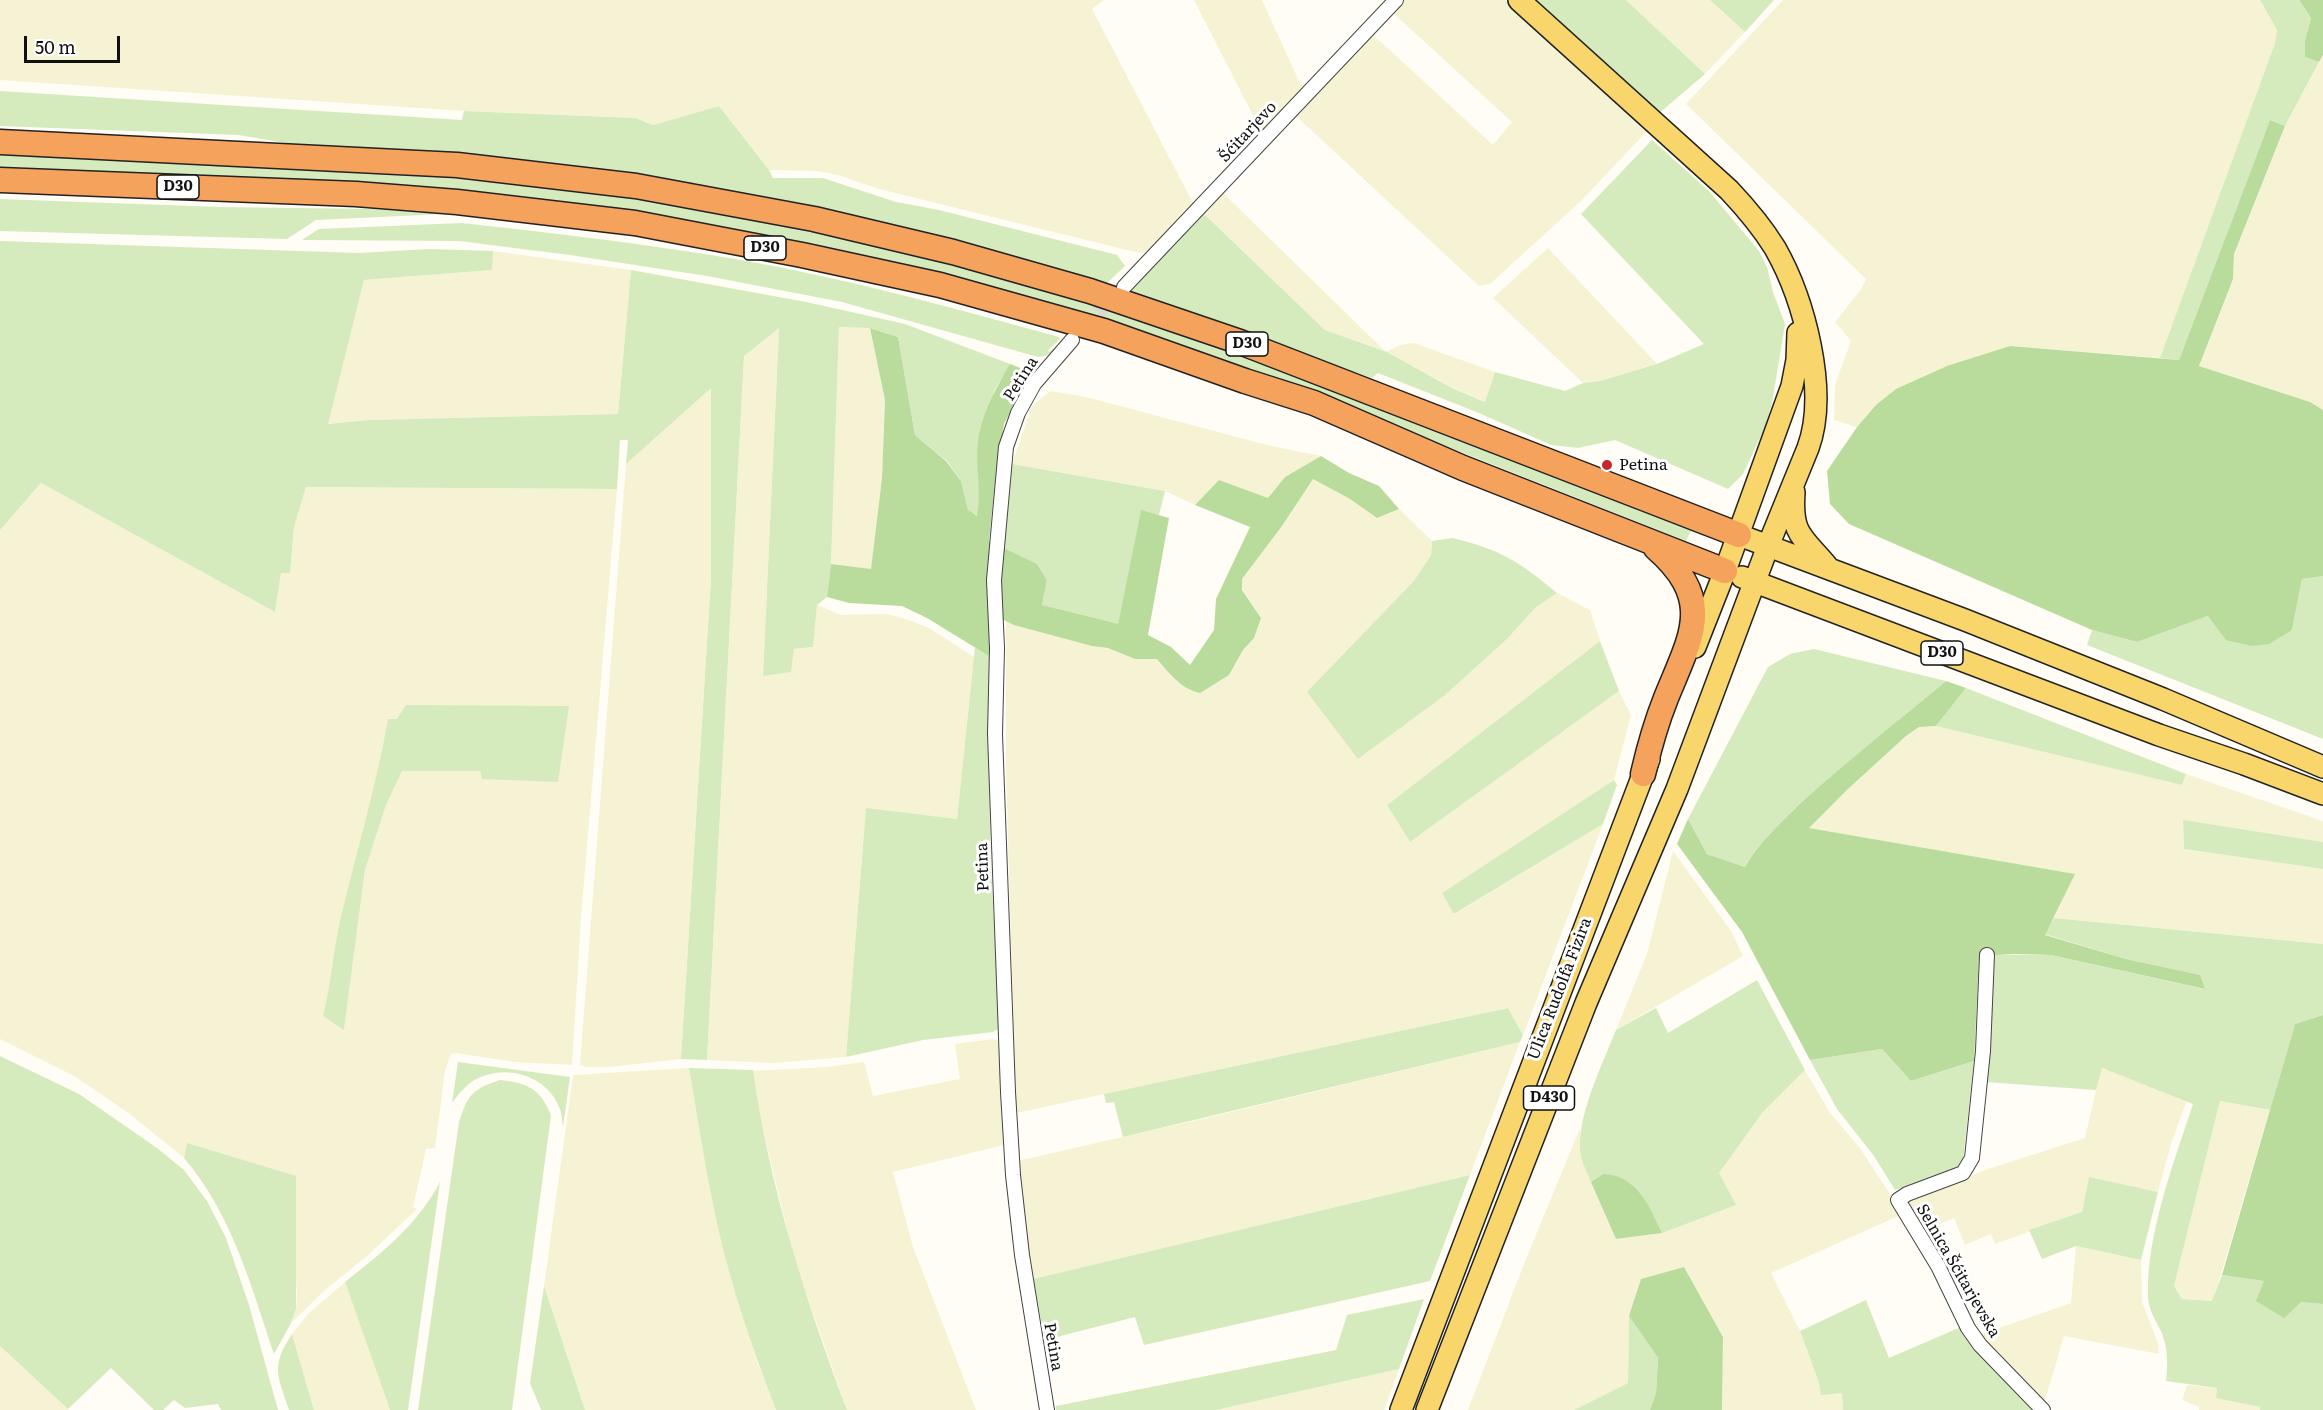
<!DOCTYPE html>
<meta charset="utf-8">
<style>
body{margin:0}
#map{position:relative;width:2323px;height:1410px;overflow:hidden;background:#fffdf5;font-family:Literata,serif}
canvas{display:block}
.scale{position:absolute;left:24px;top:36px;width:96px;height:27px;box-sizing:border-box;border:3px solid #111;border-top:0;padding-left:8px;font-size:18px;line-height:21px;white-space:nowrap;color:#111;-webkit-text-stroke:4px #fff;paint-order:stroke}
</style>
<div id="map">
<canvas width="2323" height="1410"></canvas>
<div class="scale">50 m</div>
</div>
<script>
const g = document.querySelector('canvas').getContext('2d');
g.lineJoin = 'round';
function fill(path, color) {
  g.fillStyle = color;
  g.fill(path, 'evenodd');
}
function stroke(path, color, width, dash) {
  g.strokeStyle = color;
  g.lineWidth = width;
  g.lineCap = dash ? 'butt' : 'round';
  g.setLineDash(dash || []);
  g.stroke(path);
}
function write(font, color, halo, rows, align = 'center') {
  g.font = font + ' Literata,serif';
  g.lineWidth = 6;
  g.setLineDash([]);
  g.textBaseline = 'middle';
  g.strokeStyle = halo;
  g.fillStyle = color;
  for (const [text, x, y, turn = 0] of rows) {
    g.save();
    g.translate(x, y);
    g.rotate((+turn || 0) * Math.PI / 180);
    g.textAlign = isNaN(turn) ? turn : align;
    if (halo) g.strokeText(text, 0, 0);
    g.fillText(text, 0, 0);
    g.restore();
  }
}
const farmland = new Path2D(`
 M0,0H1104L1092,9L1194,205L1146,253L1135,252L879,189L838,175L817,171L769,170L719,106L653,125L635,118L464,111L0,80Z
 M1194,0H1262L1303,90L1262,133Z
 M1403,0H1505L1649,129L1581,201L1490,284L1479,286L1296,116L1371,33L1493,145L1512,122L1392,12Z
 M1626,0H1710L1745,32L1705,74Z
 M1783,0H2260L2277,30L2275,43L2160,358L2010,346L1876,405L1857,427L1834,420L1835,385L1851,341L1835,322L1862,288L1866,279L1686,104Z
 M2323,55V410L2310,402L2199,366L2233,279L2234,254L2285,126Z
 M1222,192L1386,352L1400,345L1414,343L1495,372L1486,402L1453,388L1387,352L1325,330L1203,213Z
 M1548,248L1657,364L1600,381L1583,383L1493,298Z
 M493,251L631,270L618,414L368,420L327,424L364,280L491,270Z
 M779,327L763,676L794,649L813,647L817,605L841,615L888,614L912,621L929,628L974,657L957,819L866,809L846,1057L773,1063L707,1060L744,356Z
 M839,327L870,328L885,400L882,478L871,570L831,564Z
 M711,387V579L681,1059L608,1067H586L580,1065L626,464Z
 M1050,391L1086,397L1271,446L1321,456L1285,477L1268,498L1219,480L1195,505L1165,491L1012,464L1032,406Z
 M1313,479L1350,499L1377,518L1399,509L1432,541L1431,555L1413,582L1345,739L1358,759L1444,696L1508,638L1535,608L1557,593L1590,610L1600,641L1387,805L1410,842L1619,691L1631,715L1614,780L1442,893L1455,914L1603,824L1523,1035L1508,1008L1016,1113L1006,769V621L1092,646L1108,648L1135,659H1157L1177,681L1223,677L1229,675L1243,650L1254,637L1261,618L1242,589V579L1282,526Z
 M41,483L275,612L281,573L290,572L294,527L306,487L617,489L581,917L572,1065L515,1062L456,1053L451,1054L445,1071L435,1148L426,1149L413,1207L417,1209L367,1256L324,1291L291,1323L296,1309L297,1294L294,1258L187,1144L184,1158L130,1114L74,1076L0,1039V530ZM397,719L558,782L481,771L402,770L386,805L365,870L344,1030L323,1016L330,990L340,923L378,777L388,720Z
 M1936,726L2182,785L2186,774L2323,821V842L2183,821L2184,849L2323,869V944L2054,918L2074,874L1808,828L1849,788L1906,736L1919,727Z
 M1673,851L1731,931L1743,956L1616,1030L1647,954Z
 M993,1039L1001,1042L1004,1145L893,1172L913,1247L976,1410H847L795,1262L757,1105L753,1071L827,1067L864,1062L873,1096L960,1079L955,1044Z
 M1520,1042L1470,1175L1033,1279L1022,1206L1017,1161L1202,1119Z
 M689,1068L717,1222L730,1275L758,1364L776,1410H585L544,1286L573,1075Z
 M2101,1068L2187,1100L2171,1144L2158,1192L2089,1178L2082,1212L1995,1244L1991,1234L1965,1245L1954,1218L1921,1232L1907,1203L1909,1199L1988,1169L2085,1138Z
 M1805,1070L1830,1113L1859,1147L1903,1214L1771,1273L1800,1331L1818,1380L1821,1394L1842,1393L1843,1410H1722L1723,1337L1684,1267L1629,1316L1628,1383L1574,1410H1468L1524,1264L1580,1128L1581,1156L1616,1239L1662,1233L1719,1173L1763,1112Z
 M2220,1101L2270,1110L2213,1301L2182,1299L2174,1286Z
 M2076,1246L2141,1260L2142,1302L2158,1343L2159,1354L2064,1336L2045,1401L1979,1335L2071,1303Z
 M345,1282L390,1410H314L292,1334L308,1314Z
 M0,1346L13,1358L69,1410H0Z
 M1399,1369L1384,1410H1216Z
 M2187,1385L2217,1388L2216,1397L2261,1407L2260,1410H2199V1407L2182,1400Z`);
const green = new Path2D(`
 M1529,0H1626L1705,74L1657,115Z
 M1710,0H1774L1745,32Z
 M2260,0H2299L2311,18L2305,40V57L2319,62L2285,126L2270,120L2179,360L2160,358L2275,43L2277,30Z
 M0,91L462,120L464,111L635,118L653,125L719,106L769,170L773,178H823L896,202L939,210L1117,255L1125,266L1105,285L466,158L291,144L239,135L0,126Z
 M1652,140L1709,191L1759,251L1767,267L1773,292L1785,324L1772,403L1765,427L1743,474L1728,489L1615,440L1578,448L1551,445L1479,413L1378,373L1372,378L1129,293L1203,213L1325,330L1387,352L1452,388L1485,402L1495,372L1565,391L1583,383L1600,381L1657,364L1704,344L1581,214Z
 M0,154L427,175L525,184L623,196L706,209L895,247L1097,304L1249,355L1705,530L1703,536L1691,531L1686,541L1385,422L849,254L764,235L651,216L0,171Z
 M0,199L220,207L371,209L444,214L316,220L287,239L0,231Z
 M461,223C554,233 648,244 741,260C848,279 954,308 1059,337L1060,339L1048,350L1049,352L1065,340L1051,355L1038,357L842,302L707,276L570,255L459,241L302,240L319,229Z
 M0,241L359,253L429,249L493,251L492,270L364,280L328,424L368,420L618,414L631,270L806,302L905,324L1010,364L994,391L978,516L968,511L961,481L947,461L915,435L898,337L870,328L839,327L831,564L827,597L817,605L813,647L794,649L791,672L763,676L779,328L744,356L707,1060L681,1059L711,579V388L626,464L628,440H620L617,489L306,487L294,527L290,573H281L275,612L41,483L0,530Z
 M1012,464L1165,491L1159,515L1141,511L1118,625L1042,605L1047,580L1037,564L1004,549Z
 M1452,538C1500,549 1520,562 1557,593L1535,608L1508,638L1444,696L1358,759L1307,692L1413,582L1431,555L1432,541Z
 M2323,576V739L2087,645L2092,630L2137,642L2208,616L2292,630L2302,579Z
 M1600,641L1619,691L1410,842L1387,805Z
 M975,647L989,656L990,849L1000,1028L993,1032L923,1040L846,1057L866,808L957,819Z
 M1814,649L1946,681C1897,722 1847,761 1800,805C1781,823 1758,843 1745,867L1707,854L1688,819L1768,667L1790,654Z
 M1966,688L2186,774L2182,785L1936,726Z
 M406,705L569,706L558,782L482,779L480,771H402L386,805L365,870L344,1030L323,1016C331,985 333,953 340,921C356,853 376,788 388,719H397Z
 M1614,780L1617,785L1603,824L1454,914L1442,893Z
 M2183,820L2323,842V869L2184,849Z
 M2054,918L2323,944V1015L2295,1024L2270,1110L2220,1101L2174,1286L2182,1299L2212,1301L2222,1275L2265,1281L2301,1302L2323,1304V1410H2260V1407L2216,1398L2217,1388L2166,1381C2168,1364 2168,1348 2161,1331C2155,1320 2149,1310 2148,1297C2146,1235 2174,1162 2193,1104L2102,1068L2096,1090L1986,1082L1992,1013L1994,955H2051L2204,989L2199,975L2126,959L2044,934Z
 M1757,980L1805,1070L1763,1112L1719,1173L1736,1205L1662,1233L1653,1214L1603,1174L1591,1182C1588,1174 1583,1165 1581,1156C1574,1121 1603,1063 1616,1030L1656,1008L1668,1033Z
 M1508,1008L1523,1035L1520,1042L1123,1137L1114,1102L1106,1103L1104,1094Z
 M1882,1049L1911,1081L1974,1061L1963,1160L1957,1169L1895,1190L1874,1156L1837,1109L1810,1060Z
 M0,1056L79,1094L157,1148L184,1170L207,1201L226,1238L249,1305L278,1410H221L218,1404L185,1408L174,1400L163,1410H154L111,1368L68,1409L0,1346Z
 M458,1062L570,1077L563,1127C562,1122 562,1114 560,1109C549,1078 512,1065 483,1076C469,1081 460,1092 452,1103Z
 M689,1068L753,1070C769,1185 806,1302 847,1410H776C759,1366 743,1321 730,1275C711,1208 701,1137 689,1068Z
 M500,1080C527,1083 540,1088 551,1115L512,1410H418L459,1122C468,1095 472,1089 500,1080Z
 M187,1143L296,1176V1309L291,1323L274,1354C251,1286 232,1214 184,1158Z
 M1470,1175L1430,1281L1144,1345L1135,1317L1045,1340L1033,1279Z
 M2089,1177L2158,1192L2141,1260L2076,1246L2042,1259L2029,1230L2082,1212Z
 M440,1182L408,1410H390L345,1282C382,1253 418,1224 440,1182Z
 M544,1286L585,1410H541L530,1383Z
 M1424,1299L1399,1369L1216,1410H1056V1406L1336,1350L1347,1315Z
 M1866,1300L1889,1358L1961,1327L2036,1410H1843L1842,1393L1821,1395L1818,1380L1800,1331Z
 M1629,1316L1658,1358L1656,1393L1650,1410H1574L1628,1383Z
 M292,1334L314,1410H289C278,1376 270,1367 292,1334Z`);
const forest = new Path2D(`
 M2299,0H2323V55L2319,62L2305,57V40L2311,18Z
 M2270,120L2285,126L2234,254L2233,279L2199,366L2310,402L2323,410V576L2302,579L2292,630L2269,644L2252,646L2226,640L2208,616L2137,642L2092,630L1849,524L1830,504L1827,471L1857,427L1876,405L1896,389L1947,366L2010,346L2179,360Z
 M870,328L898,337L915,435L946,461L961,481L968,510L977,516C982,491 975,466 978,441C981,416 997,385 1010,364L1031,372L1004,424L996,473L989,541L1037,564L1047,580L1042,605L1118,624L1141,510L1169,518L1148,635L1171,647L1190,665L1214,630L1216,599L1250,527L1195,505L1219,480L1268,498L1285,477L1321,456L1349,473L1379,486L1399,509L1377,518L1350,499L1313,479L1282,526L1242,579V590L1261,618L1254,638L1243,650L1229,675L1200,693C1181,689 1169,673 1157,659H1135L1108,648L1092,646L1014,625L992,614L989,656L927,618L902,606L849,603L827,597L831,564L871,569L882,478L885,400Z
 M1946,681L1966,688L1936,726L1919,727L1906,736L1849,788L1809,828L2075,874L2045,935L2126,959L2200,975L2205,989L2051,955L2014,954L1979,956L1974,1061L1911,1081L1882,1049L1810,1060L1742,932L1677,844L1688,819L1707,854L1745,867C1758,843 1781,823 1800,804C1847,761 1897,722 1946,681Z
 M2323,1015V1304L2301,1302L2284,1318L2256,1301L2264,1281L2222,1275L2295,1024Z
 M1603,1174C1637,1175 1650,1207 1662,1233L1616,1239L1591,1182Z
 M1684,1267L1723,1337L1722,1410H1650L1656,1393L1658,1358L1629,1316L1641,1279Z`);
const streetTunnel = new Path2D(`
 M1083,328L1116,295`);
const street = new Path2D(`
 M1124,287L1396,0
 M1987,955L1983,1051L1972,1158L1963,1173L1907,1194L1898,1200L1938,1266L1968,1328L1980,1345L2043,1410
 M1047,1410L1022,1255L1013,1175L1008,1092L995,734L997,648L994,580L1006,447L1018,413L1034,384L1072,340`);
const primary = new Path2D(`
 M1794,492C1791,535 1802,536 1827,566
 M1739,535L1965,620L2163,699L2323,767
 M1742,577L2159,735L2244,764L2323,794
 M1695,647L1725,571L1792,386L1797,360L1798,333
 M1401,1410L1649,759
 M1427,1410L1586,1003L1677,789L1768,546L1808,448C1829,391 1804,299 1775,248C1762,227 1746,208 1729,190L1519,0`);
const highway = new Path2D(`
 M0,142L457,165L636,186L814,219L953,252L1090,291L1240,342L1739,535
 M0,180L356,194L457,202L635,223L802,255L940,285L1104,331L1245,381L1314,403L1463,468L1725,571
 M1643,774C1649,748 1656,723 1666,698C1691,636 1716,601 1656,548`);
const markers = [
 [1607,465,6,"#c4262e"]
];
const shields = [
 [178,187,42],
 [765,248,42],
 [1247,344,42],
 [1942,653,42],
 [1549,1098,51]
];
const shieldNames = [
 ["D30",178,187],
 ["D30",765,248],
 ["D30",1247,344],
 ["D30",1942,653],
 ["D430",1549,1098]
];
const streetNames = [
 ["Šćitarjevo",1248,132,-47],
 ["Petina",1021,379,-57],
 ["Petina",983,867,-92],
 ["Ulica Rudolfa Fizira",1560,989,-69],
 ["Selnica Šćitarjevska",1958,1271,60],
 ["Petina",1053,1347,80]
];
const poiNames = [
 ["Petina",1619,465]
];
fill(farmland, '#f6f3d4');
fill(green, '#d5ebbd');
fill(forest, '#b9dc9c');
stroke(streetTunnel, '#dbdad3', 14, [14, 7]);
stroke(street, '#444', 16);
stroke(primary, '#222', 24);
stroke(highway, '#222', 27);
stroke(street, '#fff', 14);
stroke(primary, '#f9d66b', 21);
stroke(highway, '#f5a25d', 24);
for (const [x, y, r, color] of markers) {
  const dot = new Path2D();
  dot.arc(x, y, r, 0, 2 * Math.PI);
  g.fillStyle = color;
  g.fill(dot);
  stroke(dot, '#fff', 2);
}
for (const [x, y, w] of shields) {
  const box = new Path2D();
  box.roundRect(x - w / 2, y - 12, w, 24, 4.5);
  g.fillStyle = '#fff';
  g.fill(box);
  stroke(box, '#111', 1.5);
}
write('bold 15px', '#111', null, shieldNames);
write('16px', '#111', '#fff', streetNames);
write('16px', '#111', '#fff', poiNames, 'left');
</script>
